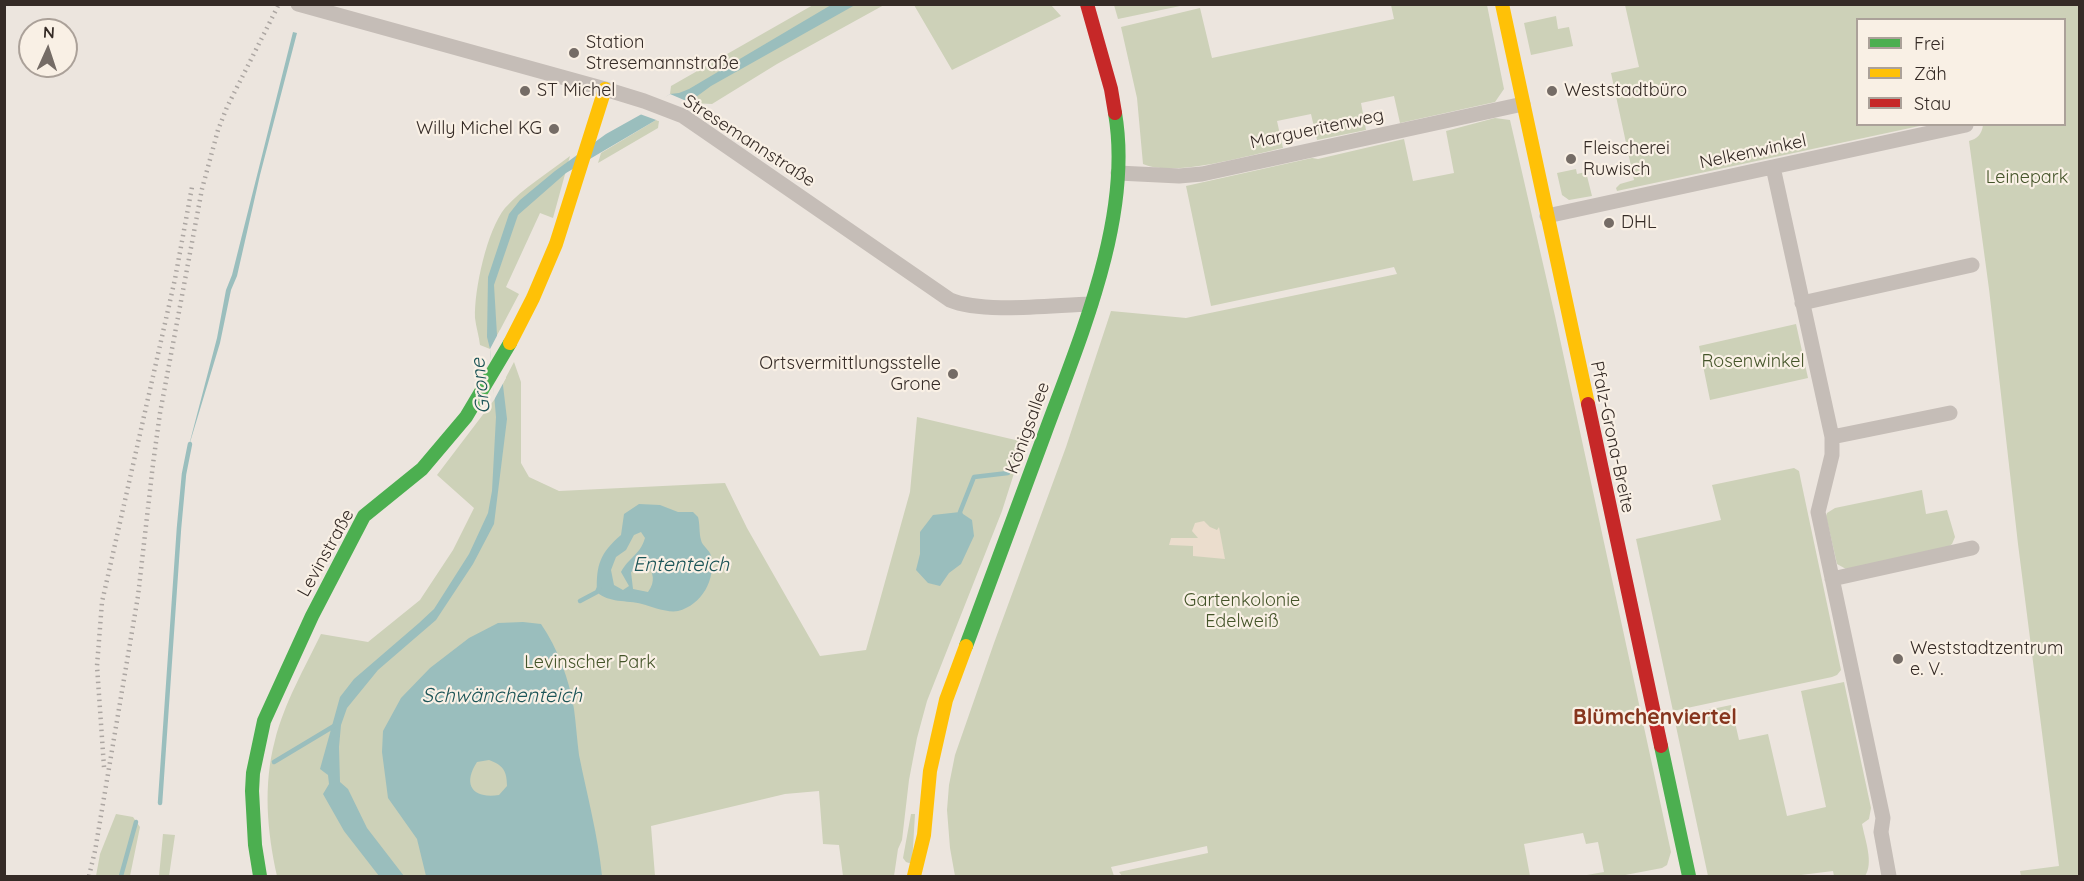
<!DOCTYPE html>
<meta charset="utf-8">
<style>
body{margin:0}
#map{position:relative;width:2084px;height:881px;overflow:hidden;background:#ece5de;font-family:Quicksand,sans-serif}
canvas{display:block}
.frame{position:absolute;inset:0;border:6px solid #352b26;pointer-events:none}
.legend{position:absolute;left:1856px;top:18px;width:210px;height:108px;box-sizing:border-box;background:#f9f0e5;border:2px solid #aba199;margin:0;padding:8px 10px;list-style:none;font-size:18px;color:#352b26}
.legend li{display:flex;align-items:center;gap:12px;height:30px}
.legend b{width:30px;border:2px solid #aba199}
.north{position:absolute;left:18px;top:18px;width:60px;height:60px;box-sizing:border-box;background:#f9f0e5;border:2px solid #aba199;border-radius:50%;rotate:3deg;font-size:16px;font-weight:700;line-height:24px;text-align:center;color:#352b26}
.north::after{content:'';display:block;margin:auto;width:21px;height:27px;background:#756c66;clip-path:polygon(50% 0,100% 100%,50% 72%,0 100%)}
</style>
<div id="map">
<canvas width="2084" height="881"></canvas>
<div class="frame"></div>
<ul class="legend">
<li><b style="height:8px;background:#4caf50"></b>Frei</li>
<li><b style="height:8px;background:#ffc107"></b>Zäh</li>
<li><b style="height:8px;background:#c62828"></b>Stau</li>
</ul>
<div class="north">N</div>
</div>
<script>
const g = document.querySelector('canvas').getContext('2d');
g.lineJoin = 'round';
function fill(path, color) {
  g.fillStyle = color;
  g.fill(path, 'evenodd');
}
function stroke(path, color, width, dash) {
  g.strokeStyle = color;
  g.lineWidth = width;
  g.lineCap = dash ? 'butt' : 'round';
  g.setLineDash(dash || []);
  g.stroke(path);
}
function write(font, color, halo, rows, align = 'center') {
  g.font = font + ' Quicksand,sans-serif';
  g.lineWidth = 4.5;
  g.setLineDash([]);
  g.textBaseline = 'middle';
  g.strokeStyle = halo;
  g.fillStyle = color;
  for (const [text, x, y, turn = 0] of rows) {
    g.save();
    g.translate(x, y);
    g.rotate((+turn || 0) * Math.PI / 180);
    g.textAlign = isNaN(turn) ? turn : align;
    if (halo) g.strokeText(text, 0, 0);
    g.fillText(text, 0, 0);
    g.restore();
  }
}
const green = new Path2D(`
 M813,5H884L777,64L712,104L691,103L670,94L671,86Z
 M914,5H1051L1061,16L952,70Z
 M1114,5V4L1185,5L1118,19Z
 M1391,5H1487L1504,89L1495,102L1400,123L1394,96L1361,103L1366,130L1317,140L1311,114L1277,121L1283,148C1249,155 1174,178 1143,164L1137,98L1121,27L1200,8L1212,58L1394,19Z
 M1625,5H2079V876H2021L2020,871L2059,866L2018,544L1989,289L1969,141C1977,139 1982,134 1983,125L2064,124V20H1858V124L1924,125L1617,191L1616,188L1620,184L1634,180L1611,73L1639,67Z
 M1556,16L1558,29L1569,27L1573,46L1531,55L1524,23Z
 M1495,118L1510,120L1555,316L1671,852L1667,865L1662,868L1620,876H1581L1604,872L1598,842L1586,844L1583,833L1524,844L1530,876H1122L1119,872L1208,853L1207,846L1111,867L1114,876H955L950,848L947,810L949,785L955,755L994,643L1066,447L1111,311L1186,318L1397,274L1394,267L1211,306L1186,186L1312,158L1318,159L1404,139L1413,181L1454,173L1446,131Z
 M656,120L659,121L658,128L598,163L601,153Z
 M570,156L553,218L540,213L506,287L519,294L490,349L480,345C479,336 476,327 475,318C474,290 487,230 505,208C523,188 548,173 570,156Z
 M1576,169L1577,174L1586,172L1592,196L1569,200L1562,195L1557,173Z
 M1796,324L1808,378L1710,400L1699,346Z
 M514,362L521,382V463L529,477L559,491L725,483L747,528L820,656L866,650L910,492L917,417L1024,442L1002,511L927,701L917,738L909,780L902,840L898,849L894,876H843L839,845L823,844L819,791L785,794L651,826L655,876H277C267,831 263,785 275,740C284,704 305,667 321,634L368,642L420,600L453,550L474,508L437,475L494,400Z
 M1794,468L1799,471L1801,481L1841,670L1837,675L1832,677L1673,711L1636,539L1721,520L1712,485Z
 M1922,490L1926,514L1947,510L1955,537L1952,544L1948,547L1846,569L1837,564L1826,516L1827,513L1835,508Z
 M1844,682L1871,808L1869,819L1862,824C1865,840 1874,863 1865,876H1834L1833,871L1793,876H1708L1674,717L1731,705L1739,740L1768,734L1787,816L1826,807L1801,691Z
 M116,814L133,817L140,827L130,876H96L100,854Z
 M911,814H915L912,864L906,862L903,858Z
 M163,834L175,835L169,876H159Z`);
const plaza = new Path2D(`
 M1204,521L1210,527L1217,530L1219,527L1225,559L1193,556V546L1169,545L1171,538H1198L1192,531L1195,523Z`);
const water = new Path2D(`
 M831,5H855L711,86L696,97L691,103L656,120L566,173L518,215L494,285L497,335L507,419L494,524L473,564L436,620L378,670L347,708L341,725L339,747L340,782L348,789L367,828L404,876H379L344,831L323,794L329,784L328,775L320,769L340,697L354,679L419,623L434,609L469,554L488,513L492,491L496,417L490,349L487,337L488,277L509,214L520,200L555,171L606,134L640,115L670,94L679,93L689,89Z
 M293,32L297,33L260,175L237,276L231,290L220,343L188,449L217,338L226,290L232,275Z
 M639,504L660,505L678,512H693L698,517C700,524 699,533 701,540C702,546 710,550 711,556C716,579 702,605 678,611C667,613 653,607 642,604C627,600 608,603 597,592C596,565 600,553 621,535L624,514ZM641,532L645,538C640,555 629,557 621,572L629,586L623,590L614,585L611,570L616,557L626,550L634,535ZM647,562C653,573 656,581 648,592L633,589L631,572Z
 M960,512L972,520L974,536L961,564L949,573L940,586L928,583L916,570L920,554V532L933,515Z
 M523,622L541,624C558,649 569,679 574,709C576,724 577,740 579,755C587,795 598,835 602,876H426L417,839L388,798L382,752L383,731L401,698L430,668L469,638L498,623ZM489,760C503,765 507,771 507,786L499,795C473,799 462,785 477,762Z`);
const pier = new Path2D(`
 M670,94L691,103L659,121L637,113Z
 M500,330L506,378L494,400L490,349Z`);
const stream = new Path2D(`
 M961,517L960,512L974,477L1008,473
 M580,601L597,592L599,588
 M274,762L334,726
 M160,803L179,528L184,474L190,444
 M121,876L136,822`);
const street = new Path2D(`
 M298,4L605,89L644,101L683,116L950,300C983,314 1053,305 1091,304
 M1773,167L1832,437V455L1818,512L1883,818L1881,832L1889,876
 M1118,173L1179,176L1202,174L1523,104
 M1547,216L1966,125
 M1802,303L1972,265
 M1832,437L1950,413
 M1832,579L1972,548`);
const fast = new Path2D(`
 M966,646C992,575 1019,504 1045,433C1080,338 1133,216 1115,113
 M1661,746L1689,876
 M260,876L255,845L252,791L253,773L264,721L312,616L364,516L422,469L466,417L510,343`);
const slow = new Path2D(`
 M1502,4L1588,404
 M510,343L533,298L556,244L605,89
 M914,876L924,835L930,771L946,700L966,646`);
const jam = new Path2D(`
 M1087,4L1111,89L1115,113
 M1588,404L1661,746`);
const rail = new Path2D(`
 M104,767L97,666L102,602L175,279L192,187
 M89,876L95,851L138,596L153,464L160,413L202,189L218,130L227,107L279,4`);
const markers = [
 [574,53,6,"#756c66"],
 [525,91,6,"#756c66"],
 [1552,91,6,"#756c66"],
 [554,129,6,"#756c66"],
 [1571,159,6,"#756c66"],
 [1609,223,6,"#756c66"],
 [953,374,6,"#756c66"],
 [1898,659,6,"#756c66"]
];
const poiNames = [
 ["Station",586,43],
 ["Stresemannstraße",586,64],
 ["ST Michel",537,91],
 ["Weststadtbüro",1564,91],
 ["Willy Michel KG",542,129,"right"],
 ["Fleischerei",1583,149],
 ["Ruwisch",1583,170],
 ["DHL",1621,223],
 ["Ortsvermittlungsstelle",941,364,"right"],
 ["Grone",941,385,"right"],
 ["Weststadtzentrum",1910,649],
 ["e. V.",1910,670]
];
const streetNames = [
 ["Margueritenweg",1317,129,-12],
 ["Stresemannstraße",749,141,33],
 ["Nelkenwinkel",1753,152,-12],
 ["Königsallee",1028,428,-70],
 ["Pfalz-Grona-Breite",1612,437,78],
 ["Levinstraße",326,553,-61]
];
const parkNames = [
 ["Leinepark",2027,178],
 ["Rosenwinkel",1753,362],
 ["Gartenkolonie",1242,601],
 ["Edelweiß",1242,622],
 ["Levinscher Park",590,663]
];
const waterNames = [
 ["Grone",481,386,-96],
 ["Ententeich",681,565],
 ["Schwänchenteich",502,696]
];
const quarterNames = [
 ["Blümchenviertel",1655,718]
];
fill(green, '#cdd1b8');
fill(plaza, '#ebddcd');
fill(water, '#9abebd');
fill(pier, '#ece5de');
stroke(stream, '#9abebd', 4.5);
stroke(street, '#c5bdb7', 15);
stroke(fast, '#4caf50', 14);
stroke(slow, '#ffc107', 14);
stroke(jam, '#c62828', 14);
stroke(rail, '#aca6a2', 4.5, [1.5, 4.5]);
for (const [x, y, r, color] of markers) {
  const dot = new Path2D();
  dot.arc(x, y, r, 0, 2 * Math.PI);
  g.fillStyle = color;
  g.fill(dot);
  stroke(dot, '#f9f0e5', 2);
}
write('18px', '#352b26', '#f9f0e5', poiNames, 'left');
write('18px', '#352b26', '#f9f0e5', streetNames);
write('18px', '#445429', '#f9f0e5', parkNames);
write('italic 20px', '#1b5457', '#f9f0e5', waterNames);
write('bold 21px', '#86351d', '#f9f0e5', quarterNames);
</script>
